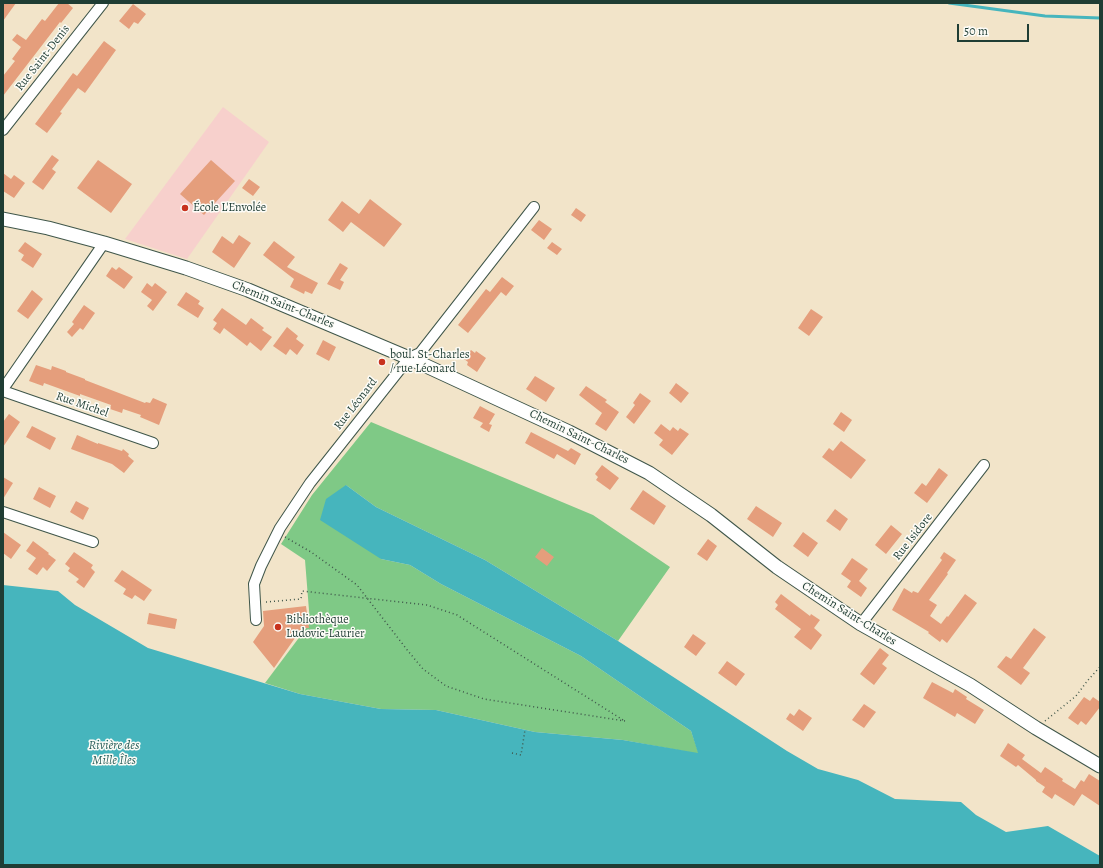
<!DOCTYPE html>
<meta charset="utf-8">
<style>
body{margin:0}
#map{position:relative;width:1103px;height:868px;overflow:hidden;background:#f2e4c9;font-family:Alegreya,serif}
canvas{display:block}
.frame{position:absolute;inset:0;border:4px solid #1f3d34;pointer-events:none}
.scale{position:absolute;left:957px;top:24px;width:72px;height:18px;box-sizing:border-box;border:2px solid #1f3d34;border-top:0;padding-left:5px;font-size:12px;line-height:14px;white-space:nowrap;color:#1f3d34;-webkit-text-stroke:3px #fdfcf7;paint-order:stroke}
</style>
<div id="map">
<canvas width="1103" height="868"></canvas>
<div class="frame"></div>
<div class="scale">50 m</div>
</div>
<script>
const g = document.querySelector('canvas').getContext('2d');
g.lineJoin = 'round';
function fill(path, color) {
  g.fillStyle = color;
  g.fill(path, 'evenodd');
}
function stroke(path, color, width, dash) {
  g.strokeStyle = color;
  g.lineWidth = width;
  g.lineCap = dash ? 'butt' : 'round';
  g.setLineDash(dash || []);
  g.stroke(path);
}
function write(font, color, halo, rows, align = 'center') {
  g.font = font + ' Alegreya,serif';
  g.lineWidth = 3;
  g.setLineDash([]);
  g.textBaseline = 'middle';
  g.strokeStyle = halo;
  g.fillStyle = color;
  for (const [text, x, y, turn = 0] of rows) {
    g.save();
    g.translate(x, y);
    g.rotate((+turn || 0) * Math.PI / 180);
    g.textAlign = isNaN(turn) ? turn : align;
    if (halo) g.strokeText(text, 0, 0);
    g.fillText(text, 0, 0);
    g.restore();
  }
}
const built = new Path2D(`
 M223,107L269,142L187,259L125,239Z`);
const green = new Path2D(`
 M371,422L593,515L670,567L618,641L485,560L376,507L346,485L381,559L410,565L441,584L581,656L691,731L699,754L623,740L535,732L436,710L381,709L300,694L265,683L310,623L305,560L281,544L312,495Z`);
const water = new Path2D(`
 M346,485L376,507L485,560L618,641L787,751L818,769L858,780L895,799L961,802L976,815L1006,832L1048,826L1100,856V865H3V585L58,591L75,605L148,648L300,694L381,709L436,710L535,732L623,740L698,753L691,731L581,656L441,584L410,565L381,559L320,520L326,499Z`);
const stream = new Path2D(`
 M949,3L1045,16L1100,18`);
const building = new Path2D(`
 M3,3H16L3,21Z
 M59,3H67L73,8L61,23L60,22L3,96V76L15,61L12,59L21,47L12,40L17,34L26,40L42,19L45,21Z
 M133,4L146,14L138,24L134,22L129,29L119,21Z
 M104,41L116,50L85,93L78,88L60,112L62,113L47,133L35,124L73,73L77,76Z
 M52,155L59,160L52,169L56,172L43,190L32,182Z
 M98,160L132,184L111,213L77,188Z
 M211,160L235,181L204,215L180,194Z
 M3,173L11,179L14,175L25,183L14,198L3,191Z
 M249,179L260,187L253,196L242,188Z
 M370,199L402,224L384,247L351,222L343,232L328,220L342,201L359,214Z
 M576,208L586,215L581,222L571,215Z
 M539,220L552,229L544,240L531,230Z
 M239,235L251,243L234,268L212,252L222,236L233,244Z
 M274,241L295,257L287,267L318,283L312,294L305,291L304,294L290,287L294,279L263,255Z
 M25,242L42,254L33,268L21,260L24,255L18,251Z
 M552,242L562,249L557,255L547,248Z
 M340,263L348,268L340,280L344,282L340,290L327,284Z
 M112,267L116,270L119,267L133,277L124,289L106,276Z
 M502,277L514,286L506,296L501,292L468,333L458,325L486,289L490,292Z
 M147,283L152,287L155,283L167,292L153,311L147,306L152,300L141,292Z
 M32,290L43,299L28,319L17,311Z
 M186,292L200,301L198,304L204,308L198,318L177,305Z
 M84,305L95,313L83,330L80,328L72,337L67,332L74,324L72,322Z
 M222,308L246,325L251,318L264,328L262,330L272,337L261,351L250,342L247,346L224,328L220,334L213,329L217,323L213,320Z
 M811,309L823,317L809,336L798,328Z
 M287,327L298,336L296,339L304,345L297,355L290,349L286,355L273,346Z
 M323,340L336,347L329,361L316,354Z
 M471,350L475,353L476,351L486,358L477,372L467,365L468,362L464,359Z
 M36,365L51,370L52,366L66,371V372L85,379V380L145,403L146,402L150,403L153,398L167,404L159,425L140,417L141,415L123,409L122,413L110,409L111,405L80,394V396L44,383L43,386L29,381Z
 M535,376L555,388L546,402L526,389Z
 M676,383L689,393L681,403L669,393Z
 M586,386L607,400L605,402L619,412L606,431L595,424L602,413L579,395Z
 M640,393L651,401L634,424L626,417L635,405L633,403Z
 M480,406L495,414L489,424L492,425L489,432L480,427L483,423L473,418Z
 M841,412L852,420L844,432L833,424Z
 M9,414L20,422L3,447V422Z
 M661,424L670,431L673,427L678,431L680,428L689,434L672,455L659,445L663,440L654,433Z
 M32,426L56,438L50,450L26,437Z
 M531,432L568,451L571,448L581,454L575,465L557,454L554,459L525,443Z
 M77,435L98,444V443L122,451L123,449L129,454L128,456L134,461L124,473L112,464L71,449Z
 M841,441L866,460L851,479L822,457L829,448L833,451Z
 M602,465L619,478L610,490L596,480L598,477L595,474Z
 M939,468L948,475L927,503L914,493L922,483L926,486Z
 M3,477L13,483L3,499Z
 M39,487L56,496L50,508L33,499Z
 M643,490L666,506L654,525L630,509Z
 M76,501L89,508L83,520L70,512Z
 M756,506L782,523L773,537L747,519Z
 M835,509L848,519L840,531L826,521Z
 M891,525L902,534L886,554L875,545Z
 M3,532L21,545L11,559L3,553Z
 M803,532L818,543L808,557L793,546Z
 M708,539L717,546L707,561L697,554Z
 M33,541L49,553L48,554L56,560L47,571L43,567L37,575L28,569L36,558L26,551Z
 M542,548L554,557L547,566L535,557Z
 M74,552L93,565L91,568L95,572L84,588L76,582L79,579L68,571L70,568L65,564Z
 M944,552L956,560L947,573L948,574L929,600L937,605L930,616L941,624L947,616L948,617L965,594L977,603L947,643L942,639L940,642L928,633L929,632L892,610L904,588L912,593L913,591L918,593L942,560L940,558Z
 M852,558L868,569L859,581L867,588L861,597L847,587L851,581L841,574Z
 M122,570L152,590L144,601L135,595L132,599L123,594L126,589L114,581Z
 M781,594L810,616L811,614L820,620L814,628L822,635L811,650L794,637L801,629L775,609L778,605L775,602Z
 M306,606L309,628H302L274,668L253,642L264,626L263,611Z
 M149,613L177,619L175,629L147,624Z
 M1034,628L1046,637L1023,668L1030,673L1021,685L997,667L1006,656L1011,659Z
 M693,634L706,643L696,656L684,647Z
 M880,648L889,655L882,664L887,668L874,685L860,674Z
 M727,661L745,674L736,686L718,673Z
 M932,682L953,693L955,689L967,697L966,699L984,710L975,724L957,713L955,717L923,698Z
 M1084,697L1090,701L1093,697L1100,702V707L1086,725L1081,721L1078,725L1068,718Z
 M864,704L876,712L864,728L852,720Z
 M799,709L812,718L803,731L786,719L790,713L794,716Z
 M1008,743L1025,755L1022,759L1041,773L1045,767L1063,779L1062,781L1075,789L1081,780L1084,782L1089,774L1100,781V806L1082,794L1074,806L1055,794L1052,799L1042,792L1045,787L1036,781V780L1018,765L1016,767L1000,756Z`);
const path = new Path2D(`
 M285,537L311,552L357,585L408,651L423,669L446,686L484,699L625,721
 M266,602L301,599L302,591L427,605L457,615L623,720
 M1045,721L1076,696L1088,680L1100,667
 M512,753L521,755L525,730`);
const minor = new Path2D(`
 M3,130L103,3
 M3,389L104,243
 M3,391L153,443
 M3,512L93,542
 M256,620L254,584L261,566L280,528L310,483L409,358L420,353L534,207
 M861,624L984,465`);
const major = new Path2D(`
 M3,219L48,228L104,243L186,268L248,290L409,358L569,432L649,473L711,515L777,567L861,624L970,685L1036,728L1100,766`);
const markers = [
 [185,208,4,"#c8321e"],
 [382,362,4,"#c8321e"],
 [278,627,4,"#c8321e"]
];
const streetNames = [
 ["Rue Saint-Denis",43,58,-52],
 ["Chemin Saint-Charles",283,305,22],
 ["Rue Léonard",356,404,-52],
 ["Rue Michel",82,405,19],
 ["Chemin Saint-Charles",579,437,26],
 ["Rue Isidore",913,537,-52],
 ["Chemin Saint-Charles",849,614,32]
];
const poiNames = [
 ["École L'Envolée",193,208],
 ["boul. St-Charles",390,355],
 ["/ rue Léonard",390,369],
 ["Bibliothèque",286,620],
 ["Ludovic-Laurier",286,634]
];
const waterNames = [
 ["Rivière des",114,746],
 ["Mille Îles",114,761]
];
fill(built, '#f7d0cc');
fill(green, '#7fc986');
fill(water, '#46b5bd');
stroke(stream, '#46b5bd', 3);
fill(building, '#e59e7c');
stroke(minor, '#3f564a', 12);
stroke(major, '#3f564a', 15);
stroke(path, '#3f564a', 1.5, [1, 3]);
stroke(minor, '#fff', 10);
stroke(major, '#fff', 13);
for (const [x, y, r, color] of markers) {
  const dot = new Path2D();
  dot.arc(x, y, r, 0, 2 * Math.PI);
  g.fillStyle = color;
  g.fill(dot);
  stroke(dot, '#fdfcf7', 1.5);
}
write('12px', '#1f3d34', '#fdfcf7', streetNames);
write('12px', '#1f3d34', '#fdfcf7', poiNames, 'left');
write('italic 13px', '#2b615d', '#fdfcf7', waterNames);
</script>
